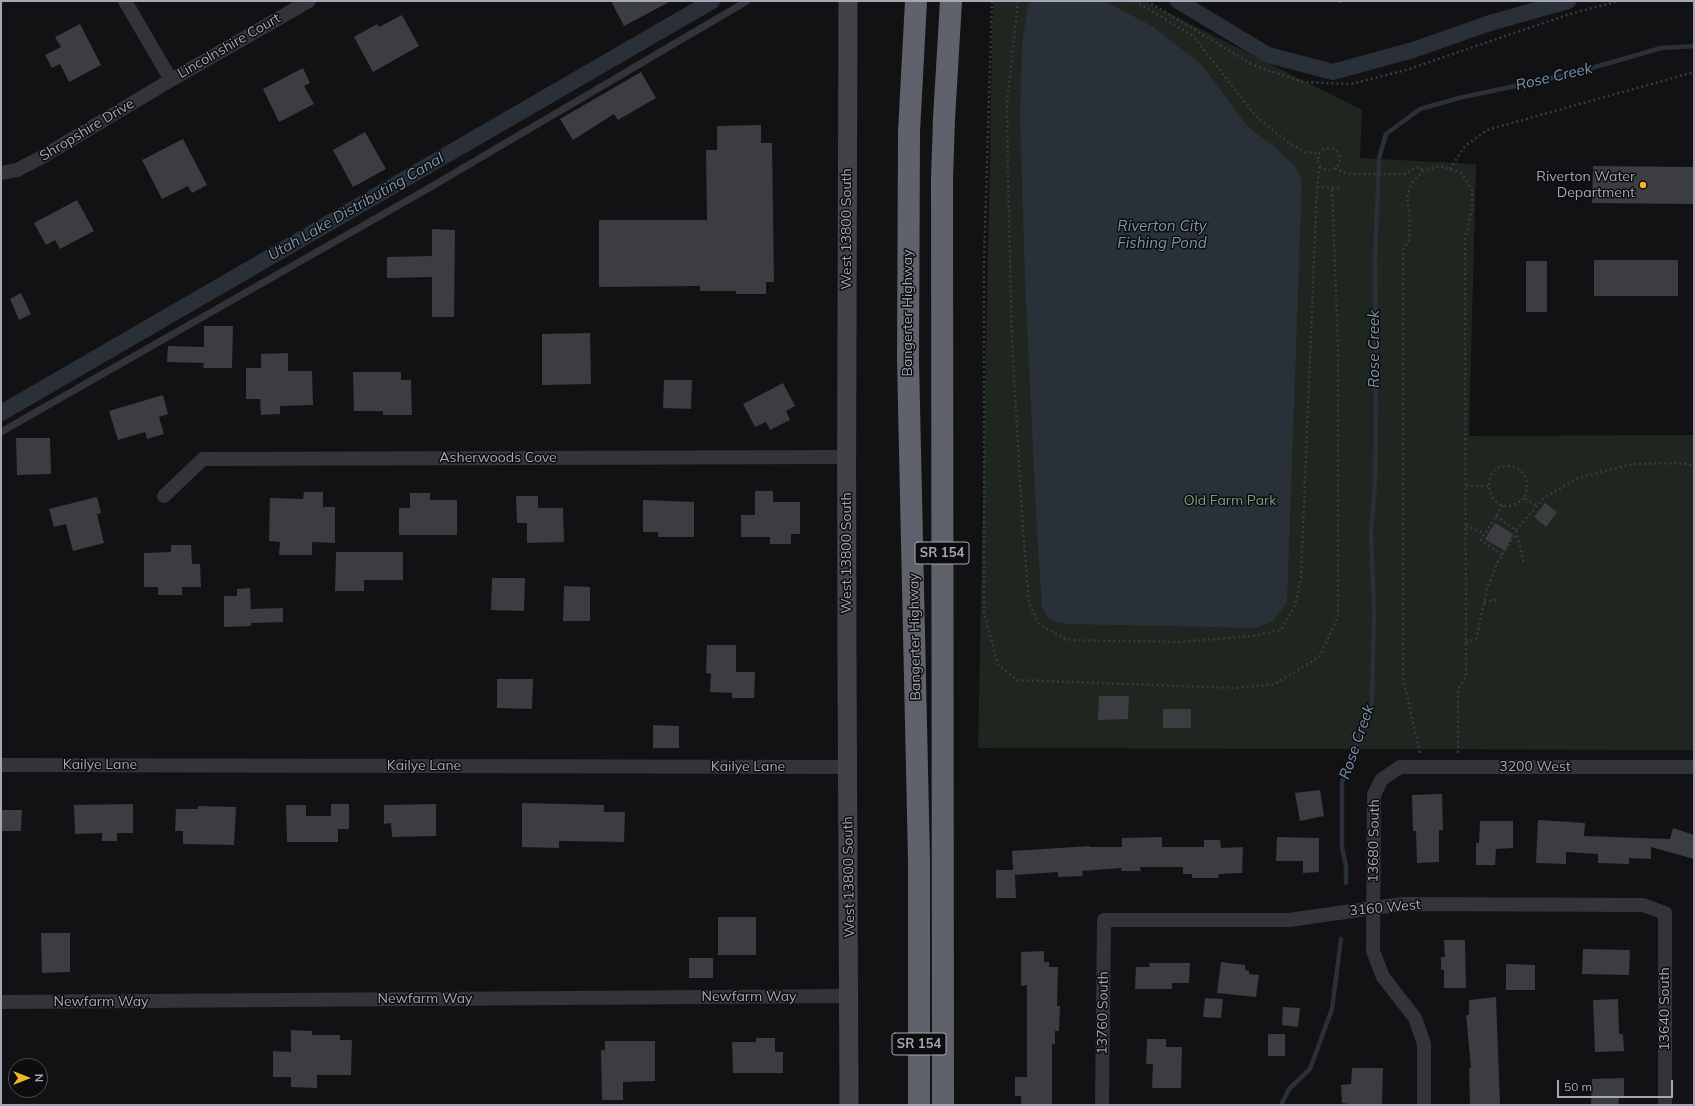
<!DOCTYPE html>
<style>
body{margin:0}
#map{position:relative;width:1695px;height:1106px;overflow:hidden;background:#121214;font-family:Mulish,sans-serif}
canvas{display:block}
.frame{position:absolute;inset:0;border:2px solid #a3a8b4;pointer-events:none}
.north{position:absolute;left:8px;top:1058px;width:40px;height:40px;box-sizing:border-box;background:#0d0d0f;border:1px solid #494b51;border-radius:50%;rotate:90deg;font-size:11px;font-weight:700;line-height:16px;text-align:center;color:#a3a8b4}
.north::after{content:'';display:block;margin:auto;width:14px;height:18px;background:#f1b52d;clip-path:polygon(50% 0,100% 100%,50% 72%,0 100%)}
.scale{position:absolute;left:1557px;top:1080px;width:116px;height:18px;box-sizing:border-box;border:2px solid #a3a8b4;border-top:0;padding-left:5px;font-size:12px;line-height:14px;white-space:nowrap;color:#a3a8b4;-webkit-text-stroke:3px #0d0d0f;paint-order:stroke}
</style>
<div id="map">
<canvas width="1695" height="1106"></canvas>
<div class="frame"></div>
<div class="north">N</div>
<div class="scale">50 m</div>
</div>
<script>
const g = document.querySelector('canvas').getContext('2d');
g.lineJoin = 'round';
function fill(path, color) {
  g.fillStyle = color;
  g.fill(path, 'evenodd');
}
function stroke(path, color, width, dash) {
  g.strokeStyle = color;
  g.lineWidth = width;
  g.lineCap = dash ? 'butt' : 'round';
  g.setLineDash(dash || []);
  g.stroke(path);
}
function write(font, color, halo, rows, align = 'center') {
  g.font = font + ' Mulish,sans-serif';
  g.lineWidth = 3;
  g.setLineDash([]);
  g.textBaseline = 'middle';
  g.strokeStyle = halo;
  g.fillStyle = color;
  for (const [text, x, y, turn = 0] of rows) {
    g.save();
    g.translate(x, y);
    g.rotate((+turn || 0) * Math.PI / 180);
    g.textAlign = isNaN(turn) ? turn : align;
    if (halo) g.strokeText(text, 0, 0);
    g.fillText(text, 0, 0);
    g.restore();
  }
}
const green = new Path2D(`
 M993,1H1144L1362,110L1360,158L1476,164L1469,436L1694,435V750L978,748Z`);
const water = new Path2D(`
 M1029,1H1104L1152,26L1202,65L1247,126L1277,149L1294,165L1302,180L1287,602L1273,621L1257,628L1067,624L1050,620L1042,607L1036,515L1025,281L1020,117L1022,43Z`);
const stream = new Path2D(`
 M1340,1H1341
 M1346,883V866L1342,847V782L1372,704L1374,611L1371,532L1375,484L1376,410L1375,259L1379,158L1386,134L1420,109L1459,98L1571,74L1661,48L1694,46
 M1281,1105L1289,1089L1310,1069L1332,1009L1341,939`);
const canal = new Path2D(`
 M1178,1L1268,55L1333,72L1413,50L1490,23L1568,1
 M1,413L712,1`);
const building = new Path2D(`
 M611,1H671L624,26Z
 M402,15L419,46L373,72L354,37L377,24L379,27Z
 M80,24L101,65L69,82L60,64L52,68L45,55L61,47L55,37Z
 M303,68L310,83L304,86L314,104L279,122L263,89Z
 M641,72L656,98L618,120L614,114L573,140L560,119Z
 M761,125V143H772L774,282H766V294H736V291H700V286L599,287V220H707L706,150H717V126Z
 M365,132L386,169L353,187L333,150Z
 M183,139L207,185L192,193L188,186L162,199L142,160Z
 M1593,166L1694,167V204L1592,203Z
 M77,200L94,231L60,249L55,240L46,245L34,223Z
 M432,229L455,230L454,317H432V277L387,278V257L432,256Z
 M1594,260H1678V296H1594Z
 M1526,261H1547V312H1526Z
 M21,293L31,314L19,320L10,299Z
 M204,326H233L232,368H203L204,363L167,362L168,346L204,347Z
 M590,333L591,384L542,385V334Z
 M288,353V371H312L313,405L280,406V414L261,415L260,399H246V368H261V354Z
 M353,372H401V380H411L412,415H383V411H354Z
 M664,380H692L691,409L663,408Z
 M783,383L795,406L786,411L790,420L770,430L766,422L755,427L743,404Z
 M163,395L168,414L159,417L164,434L147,439L145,432L118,440L109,411Z
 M16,438H50L51,474L17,475Z
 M755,491H773V502H800V534H791V544H770V537H741V515H755Z
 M304,492H323V507H335V543L312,542V555H279L280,542L269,541L270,498L303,499Z
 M410,493H430V500H457V535H399V508H410Z
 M516,496H538V508H563L564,542L527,543V523H517Z
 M97,497L101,513L97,514L104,543L73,551L66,524L54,527L49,509Z
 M643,500L694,502V537H658V532H643Z
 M1545,503L1557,512L1546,527L1534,517Z
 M1495,523L1513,534L1505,551L1485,539Z
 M171,545H191L192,564H200L201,587H182V595H158V587H144V553L171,552Z
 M336,552H403V580H364V591H335Z
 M492,578H525L524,611L491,610Z
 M564,586L590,587V621H563Z
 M250,588L251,609L283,608V622L251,623V626L224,627V596H237V589Z
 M707,645H736V672H755L754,698H732V693L710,692L711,674L706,673Z
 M497,679H533L532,709L497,708Z
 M1099,696H1129L1128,719L1098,720Z
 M1163,709H1191V728H1163Z
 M653,725L679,726V748H653Z
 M1320,790L1324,816L1300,821L1295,793Z
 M1442,794L1443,830H1439V862L1417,863L1416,831H1413L1412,795Z
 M522,803L604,805V812H625L624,842L559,841V848L522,847Z
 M133,804V833H117V841H102V833L75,834L74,805Z
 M331,804H349V829H338V842H287L286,805H306V816H331Z
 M436,804V836L392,837L391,823L384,824V805Z
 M198,806L236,807L234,845L183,844V831H175L176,809H198Z
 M1,810H22L21,831H1Z
 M1538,820L1585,823L1584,836L1670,839L1673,828L1694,835V859L1651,847V859L1629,858V864L1598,863V854L1566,852V864L1536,863Z
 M1480,821H1513V848L1496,849L1495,865H1476V843H1479Z
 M1162,837V847H1204V840H1220L1221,848L1243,847L1242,873L1219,874L1218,878H1192V874H1183V867H1140L1141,871H1121L1122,868L1082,871L1083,876L1058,877V872L1015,875L1016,898H996V870H1013L1012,851L1090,846V847H1122V838Z
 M1277,837L1319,838V872L1303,873V861H1276Z
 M718,917H756V955H718Z
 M41,933H70V972L42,973Z
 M1444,940H1465L1466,988H1444V970H1441V957H1445Z
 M1583,949L1630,950L1629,975L1582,974Z
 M1044,951V962H1049V967H1058L1057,1006H1060L1059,1031H1055V1044H1052V1105H1021V1096H1015V1077H1027V985L1021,986V952Z
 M689,958H713V978H689Z
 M1221,962L1245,965V970L1249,971V974L1259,975L1256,997L1217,993Z
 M1149,963H1190L1189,983H1172V989H1135L1136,967H1150Z
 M1506,964L1535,965V990H1506Z
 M1496,997L1500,1105H1470L1469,1068H1471L1466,1015H1469V1000Z
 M1205,998L1223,999L1221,1018L1203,1017Z
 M1618,999L1619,1034H1623L1624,1051L1595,1052L1593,1000Z
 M1283,1007L1300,1008L1298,1027L1282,1025Z
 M291,1030L312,1031V1035H340V1040H352L351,1075H317V1088L291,1087V1077H273V1051L291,1052Z
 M1268,1034H1285V1056H1268Z
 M756,1038H775V1052H783V1073H733L732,1042H756Z
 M1147,1039H1166V1047H1182L1181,1088H1152L1153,1064H1146Z
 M605,1041H655V1081L623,1082V1100H602L601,1050H605Z
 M1352,1068H1383L1382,1104L1349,1105V1104L1342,1103L1341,1085L1351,1084Z
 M1624,1078V1098H1619L1618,1105H1591L1592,1079Z`);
const path = new Path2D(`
 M992,1L984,260V613L998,665L1017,680L1237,688L1275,684L1319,657L1338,617V345L1332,187
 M1018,1L1007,103L1008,176L1012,342L1023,530L1029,603L1039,624L1067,640L1180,642L1252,636L1281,630L1295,606L1301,577L1317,187L1320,164
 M1135,1L1193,36L1255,115L1287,142L1305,152L1319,154
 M1147,1L1253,65L1303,82L1351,84L1406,70L1570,14L1619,1
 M1318 159a11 11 0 1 1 22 0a11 11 0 1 1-22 0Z
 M1335,168L1347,174H1406L1414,168L1420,167L1423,171
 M1450,169L1465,146L1487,130L1694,72
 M1317,187L1339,188
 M1466,486H1488
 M1524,498C1491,528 1473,465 1508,466C1526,467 1531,485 1524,498L1537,506
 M1496,516L1516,530L1524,564
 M1466,526L1484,533
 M1516,530L1544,498L1578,478L1632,464L1677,463L1694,465
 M1502,555L1481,540L1503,505
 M1484,602L1499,599
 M1466,642L1476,639L1487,589L1497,563L1516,534
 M1420,753L1403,678V250L1409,240L1410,217L1407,197L1411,184L1423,171L1440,166L1461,173L1472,190V210L1465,237L1466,676L1458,689V753`);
const lane = new Path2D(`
 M1,432L429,188L747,1`);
const street = new Path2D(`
 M125,1L171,80
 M1,173L17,170L42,157L171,80L309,1
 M164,496L203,459L846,457
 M1,765L847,767
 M1,1002L849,996
 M1102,1105L1104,920H1289L1402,904L1643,905L1665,913V1105
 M1424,1105V1044L1415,1018L1383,977L1373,951L1374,795L1381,780L1400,767H1694`);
const secondary = new Path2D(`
 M848,1C847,221 846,441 847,661C847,809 849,957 849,1105`);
const highway = new Path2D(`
 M916,1L909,132L908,360L919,860V1105
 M943,1105L942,178L944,119L951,1`);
const markers = [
 [1643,185,4,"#f1b52d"]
];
const shields = [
 [942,553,54],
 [919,1044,54]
];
const shieldNames = [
 ["SR 154",942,553],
 ["SR 154",919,1044]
];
const streetNames = [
 ["Lincolnshire Court",229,46,-30],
 ["Shropshire Drive",87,130,-31],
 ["West 13800 South",847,229,-90],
 ["Bangerter Highway",908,313,-90],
 ["Asherwoods Cove",498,458],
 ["West 13800 South",847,553,-90],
 ["Bangerter Highway",915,637,-91],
 ["Kailye Lane",100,765],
 ["Kailye Lane",424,766],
 ["Kailye Lane",748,767],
 ["3200 West",1535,767],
 ["13680 South",1374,841,-89],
 ["West 13800 South",849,877,-91],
 ["3160 West",1385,908,-5],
 ["Newfarm Way",749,997],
 ["Newfarm Way",425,999],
 ["Newfarm Way",101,1002],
 ["13640 South",1665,1009,-90],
 ["13760 South",1103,1013,-89]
];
const poiNames = [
 ["Riverton Water",1635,177],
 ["Department",1635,193]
];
const parkNames = [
 ["Old Farm Park",1230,501]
];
const waterNames = [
 ["Rose Creek",1554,77,-13],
 ["Utah Lake Distributing Canal",356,207,-30],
 ["Riverton City",1162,226],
 ["Fishing Pond",1162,243],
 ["Rose Creek",1374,349,-90],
 ["Rose Creek",1357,742,-71]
];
fill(green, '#1e261f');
fill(water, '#293037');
stroke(stream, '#293037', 4.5);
stroke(canal, '#293037', 16);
fill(building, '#3c3d41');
stroke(path, '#393b40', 2.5, [2, 3]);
stroke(lane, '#333439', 7);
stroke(street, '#333439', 14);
stroke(secondary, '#414349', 19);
stroke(highway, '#5f626a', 22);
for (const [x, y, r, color] of markers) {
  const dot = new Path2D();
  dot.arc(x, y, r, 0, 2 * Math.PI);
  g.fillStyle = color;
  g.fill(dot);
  stroke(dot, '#0d0d0f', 1.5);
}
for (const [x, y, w] of shields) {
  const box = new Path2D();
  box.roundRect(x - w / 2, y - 11, w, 22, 3);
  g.fillStyle = '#0d0d0f';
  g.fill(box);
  stroke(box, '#a3a8b4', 1);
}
write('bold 13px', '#a3a8b4', null, shieldNames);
write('14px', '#a3a8b4', '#0d0d0f', streetNames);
write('14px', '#a3a8b4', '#0d0d0f', poiNames, 'right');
write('14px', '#7a9f7e', '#0d0d0f', parkNames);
write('italic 15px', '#7a95b0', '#0d0d0f', waterNames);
</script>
